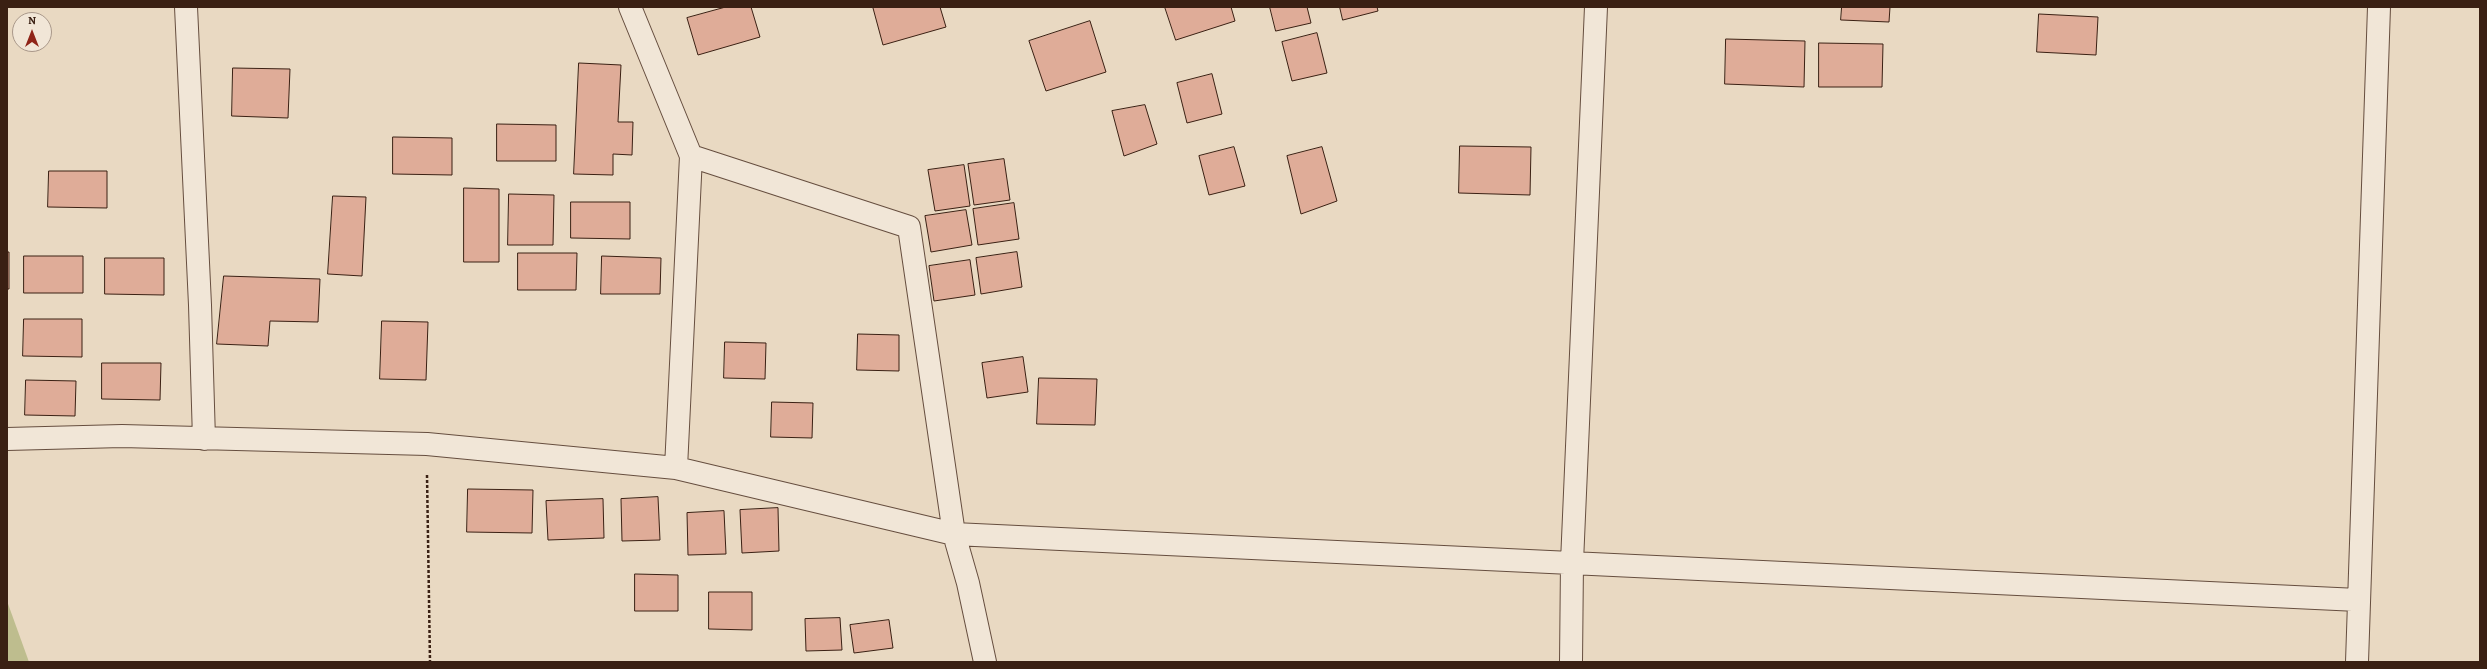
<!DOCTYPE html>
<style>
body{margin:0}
#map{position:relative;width:2487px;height:669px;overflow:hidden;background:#e9d9c2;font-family:Alegreya,serif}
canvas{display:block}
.frame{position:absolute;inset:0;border:8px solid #3a2013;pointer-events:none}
.north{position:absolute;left:12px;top:12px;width:40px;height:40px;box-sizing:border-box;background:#f1e6d7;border:1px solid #a89789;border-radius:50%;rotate:0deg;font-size:11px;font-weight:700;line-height:16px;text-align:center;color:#3a2013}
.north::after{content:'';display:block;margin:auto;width:14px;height:18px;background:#8f2418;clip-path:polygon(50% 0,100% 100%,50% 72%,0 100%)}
</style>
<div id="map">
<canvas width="2487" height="669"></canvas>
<div class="frame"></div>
<div class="north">N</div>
</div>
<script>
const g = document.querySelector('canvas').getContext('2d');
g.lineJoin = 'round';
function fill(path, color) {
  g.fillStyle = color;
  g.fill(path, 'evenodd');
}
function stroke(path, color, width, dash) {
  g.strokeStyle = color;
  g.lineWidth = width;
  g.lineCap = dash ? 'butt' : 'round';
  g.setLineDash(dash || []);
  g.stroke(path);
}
const green = new Path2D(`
 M7,601L29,662H7Z`);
const building = new Path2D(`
 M726,7H751L760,37L698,55L687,18Z
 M877,7H940L946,27L883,45L873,8Z
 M1165,7H1231L1235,21L1176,40Z
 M1270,7H1307L1311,23L1276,31Z
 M1340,7H1377L1378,11L1343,20Z
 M1842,7H1890L1889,22L1841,20Z
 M2039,14L2098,17L2096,55L2037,52Z
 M1090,21L1106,72L1046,91L1029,41Z
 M1317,33L1327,73L1292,81L1282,42Z
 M1726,39L1805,41L1804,87L1725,84Z
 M1819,43L1883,44L1882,87H1819Z
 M579,63L621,65L618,122H633L632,155L613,154V175L574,174Z
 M233,68L290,69L288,118L232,116Z
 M1212,74L1222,114L1187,123L1177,83Z
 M1145,105L1157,144L1124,156L1112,111Z
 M497,124L556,125V161H497Z
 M393,137L452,138V175L393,174Z
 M1460,146L1531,147L1530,195L1459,193Z
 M1234,147L1245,186L1209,195L1199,156Z
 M1322,147L1337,201L1301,214L1287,156Z
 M1004,159L1010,200L974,205L968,164Z
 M964,165L970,206L935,211L928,170Z
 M49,171H107V208L48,207Z
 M464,188L499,189V262H464Z
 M509,194L554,195L553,245H508Z
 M333,196L366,197L362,276L328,274Z
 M571,202H630V239L571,238Z
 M1014,203L1019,239L978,245L973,209Z
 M966,210L972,245L931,252L925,216Z
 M7,252H9V289H7Z
 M1017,252L1022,287L981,294L976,258Z
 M518,253H577L576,290H518Z
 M24,256H83V293H24Z
 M602,256L661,258L660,294H601Z
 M105,258H164V295L105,294Z
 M970,260L975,295L934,301L929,266Z
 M224,276L320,279L318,322L270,321L268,346L217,344Z
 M24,319H82V357L23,356Z
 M382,321L428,322L426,380L380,379Z
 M858,334L899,335V371L857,370Z
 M725,342L766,343L765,379L724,378Z
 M1023,357L1028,392L987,398L982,363Z
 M102,363H161L160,400L102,399Z
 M1039,378L1097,379L1095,425L1037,424Z
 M26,380L76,381L75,416L25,415Z
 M772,402L813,403L812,438L771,437Z
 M468,489L533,490L532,533L467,532Z
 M658,497L660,540L622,541L621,499Z
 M603,499L604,538L548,540L546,501Z
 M778,508L779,551L742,553L740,510Z
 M724,511L726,554L688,555L687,513Z
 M635,574L678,575V611H635Z
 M709,592H752V630L709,629Z
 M840,618L842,650L806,651L805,619Z
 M889,620L893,648L854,653L850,625Z`);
const path = new Path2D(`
 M427,475L430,662`);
const street = new Path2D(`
 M186,7L200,305L204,439
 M630,7L691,156L676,468
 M691,156L909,227L954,534L968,583L985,662
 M7,439L122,436L427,444L676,468L954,534L2358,600
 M1571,662L1572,562L1596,7
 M2357,662L2379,7`);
fill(green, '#bebd8e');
fill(building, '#dfac98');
stroke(building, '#3a2013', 1);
stroke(street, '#664e3f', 24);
stroke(path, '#3a2013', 2.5, [3, 2]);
stroke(street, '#f1e6d7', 22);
</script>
